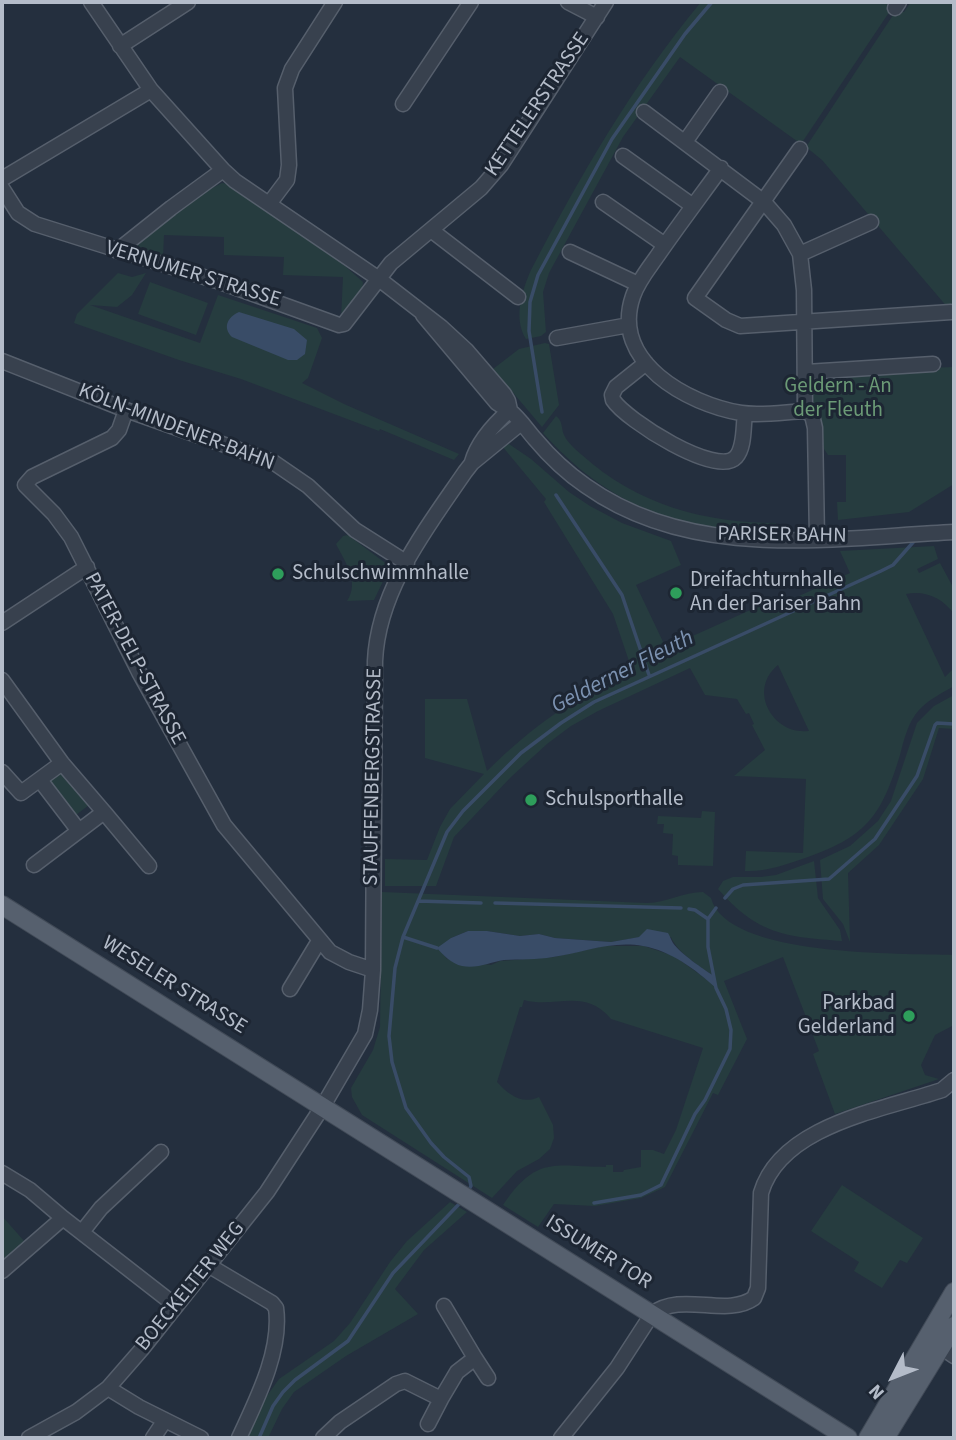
<!DOCTYPE html>
<meta charset="utf-8">
<style>
body{margin:0}
#map{position:relative;width:956px;height:1440px;overflow:hidden;background:#242f3e;font-family:"Source Sans 3",sans-serif}
canvas{display:block}
.frame{position:absolute;inset:0;border:4px solid #b4bcc9;pointer-events:none}
.north{position:absolute;left:858px;top:1342px;width:70px;height:70px;-webkit-text-stroke:5px #1d2633;paint-order:stroke;rotate:228deg;font-size:19px;font-weight:700;line-height:28px;text-align:center;color:#b4bcc9}
.north::after{content:'';display:block;margin:auto;width:24px;height:32px;background:#b4bcc9;clip-path:polygon(50% 0,100% 100%,50% 72%,0 100%)}
</style>
<div id="map">
<canvas width="956" height="1440"></canvas>
<div class="frame"></div>
<div class="north">N</div>
</div>
<script>
const g = document.querySelector('canvas').getContext('2d');
g.lineJoin = 'round';
function fill(path, color) {
  g.fillStyle = color;
  g.fill(path, 'evenodd');
}
function stroke(path, color, width, dash) {
  g.strokeStyle = color;
  g.lineWidth = width;
  g.lineCap = dash ? 'butt' : 'round';
  g.setLineDash(dash || []);
  g.stroke(path);
}
function write(font, color, halo, rows, align = 'center') {
  g.font = font + ' "Source Sans 3",sans-serif';
  g.lineWidth = 6;
  g.setLineDash([]);
  g.textBaseline = 'middle';
  g.strokeStyle = halo;
  g.fillStyle = color;
  for (const [text, x, y, turn = 0] of rows) {
    g.save();
    g.translate(x, y);
    g.rotate((+turn || 0) * Math.PI / 180);
    g.textAlign = isNaN(turn) ? turn : align;
    if (halo) g.strokeText(text, 0, 0);
    g.fillText(text, 0, 0);
    g.restore();
  }
}
const green = new Path2D(`
 M701,2H896L801,144L680,57L623,137L549,273L543,292L546,332L541,336L526,339C513,319 522,290 531,270C580,176 633,84 701,2Z
 M911,2H954V315L822,160L806,147L897,9L904,12Z
 M222,183L227,184L336,258L363,282L362,291L341,319L343,277L283,275L284,257L224,255V237L164,235L163,257L134,249L133,246L197,196Z
 M118,273L132,277L146,273L132,295L117,307L90,305L200,343L218,295L317,328L322,338L308,378L302,383L344,404L459,454L454,460L380,429L379,431L241,379L179,360L74,323L77,314Z
 M150,282L208,303L196,335L138,314Z
 M545,343L549,344L559,405L542,427L493,369L519,349Z
 M954,367V484L909,512L838,520L837,502H846V455H828L820,443H815L806,372Z
 M556,416C563,421 561,428 564,435C568,443 575,449 582,455C636,504 704,523 776,523V532C681,533 607,505 543,433Z
 M509,444L531,459L569,492L590,506L622,523L671,541L681,565L636,585L666,648L766,603L770,609L850,573L840,551L934,546L938,559L917,569L919,573L940,563L954,589V614C943,598 925,590 906,594L945,677L954,668V686C942,693 928,700 919,710C908,722 904,740 900,755C882,814 868,836 808,857C787,864 768,872 745,871L746,851L803,853L806,779L734,776L765,750L752,725L754,724L749,713L746,714L737,699L705,695L690,668L598,711L571,726L547,744L511,777L454,837L436,886H385V859L427,860L440,827L450,809L484,774L425,758V699H467L487,771C535,724 572,699 632,670L613,614L544,502L546,499L502,446ZM778,665L809,731H808C773,735 747,690 778,665Z
 M348,535L388,565V571L374,600L347,601C360,582 345,562 336,544L343,536Z
 M954,695V729L939,728L923,779L879,845L848,873L850,942L843,924L823,899L820,860L850,846L878,821L891,801L917,723L934,706Z
 M63,770L89,805L72,818L45,782Z
 M702,811L715,812L713,866L678,865V856L672,855L673,834L663,833L664,824H657L658,816L701,818Z
 M814,861L818,898L840,930L842,941C785,937 757,934 718,889L723,881L733,877H761L776,875Z
 M382,892L647,903C666,903 683,892 703,892L711,898C727,958 903,953 954,955V1025L935,1035L921,1065L925,1075L939,1079L835,1114L813,1054L819,1051L783,957L724,981L747,1039L718,1095L713,1093L665,1187L641,1198L595,1206L554,1204L538,1227L503,1205C536,1156 553,1166 606,1167V1165H613V1172H623L624,1170L641,1167V1150H653L664,1154L676,1130L703,1048L611,1019C584,987 556,1009 524,1000L522,1007H520L497,1082C509,1095 522,1105 539,1097L553,1125L554,1138L550,1149L539,1159L517,1171L492,1198L362,1115L352,1097L351,1088L373,1050L380,1027ZM468,931H487L520,936L539,934L555,938L611,942L640,937H671C676,951 701,968 714,976L716,986L674,956L644,946H603L554,957L500,961L491,965L447,959L443,953L451,938Z
 M842,1185L923,1238L907,1263L900,1260L882,1288L854,1271L859,1262L811,1231Z
 M450,1202L467,1212L424,1250L395,1289L418,1314L346,1356L294,1392L282,1409L268,1438H247L264,1400L279,1379L334,1341L350,1323L390,1262L407,1241Z
 M2,1216L25,1242L2,1263Z`);
const water = new Path2D(`
 M239,312L294,329L307,340L305,354L297,360H288L232,337C222,327 228,317 239,312Z
 M647,929L668,933C670,936 671,940 673,943C680,953 703,969 714,976L716,988C695,969 671,951 643,946C612,940 582,953 553,957C537,960 520,959 504,960C491,962 477,969 462,966C452,964 443,955 437,948L451,938L468,931H487L520,936L539,934L555,938L611,942L639,937Z`);
const stream = new Path2D(`
 M542,412L529,331L530,302L538,275L612,139L685,34L712,2
 M556,495L622,595L649,675
 M725,898L733,889L743,885L829,879L875,839L917,776L935,725L937,723L954,724
 M418,901L481,903
 M495,903L681,908
 M689,909L695,910L708,919
 M403,937L437,948
 M467,1193L471,1186L469,1177L444,1157L431,1143L406,1108L392,1062L389,1036L395,968L403,937L447,832L463,811L521,753L561,723L594,702L881,571L893,565L916,539
 M594,1203L641,1195L661,1185L695,1114L705,1100L730,1049L731,1030L726,1009L716,988L708,947V919L716,908
 M259,1438L273,1406L283,1392L295,1380L348,1341L393,1273L461,1202`);
const minor = new Path2D(`
 M91,2L151,90L223,170L235,181L379,279L441,327L467,351L504,394L508,401L510,410
 M568,2L597,17
 M895,8L899,2
 M120,46L188,2
 M403,104L471,2
 M644,112L764,202L784,225L800,254L804,290L805,411L812,415L815,428L817,538
 M685,142L720,92
 M800,149L695,298L726,320L740,326L951,312
 M623,156L693,206
 M721,168C700,197 678,226 658,255C649,268 638,281 633,296C610,362 688,404 741,413C761,416 785,412 805,411
 M2,179L151,90
 M2,188L18,213L35,224L220,282L339,325L344,324L391,263L481,188L501,165L606,2
 M603,202L665,245
 M269,204L287,180L289,165L285,88L292,69L335,2
 M431,230L518,297
 M117,251L171,208L223,170
 M570,252L638,284
 M800,254L871,222
 M423,315L497,403C501,406 506,408 510,411C520,419 527,430 535,439C550,457 567,473 586,486C693,562 831,538 954,532
 M557,338L629,325
 M2,361L126,410L273,462L308,486L355,530L407,563
 M646,363L616,387L612,395L613,400C626,420 717,478 736,457C745,447 743,426 745,414
 M806,372L933,364
 M126,410L119,430L112,438L32,477L25,485L54,514L71,537L139,672L224,825L330,952L349,962L373,970
 M472,462C478,441 494,424 510,410
 M2,623L87,567
 M2,680L62,763L104,812L34,865
 M2,772L21,793L62,763
 M40,780L79,831
 M104,812L149,866
 M290,989L319,941
 M2,1173L30,1190L63,1218
 M82,1232L101,1208L161,1152
 M208,1265L272,1303L276,1308C282,1351 256,1401 239,1438
 M2,1271L63,1218L176,1306
 M941,1347L954,1356
 M475,1358L488,1378
 M108,1388L139,1407L201,1438
 M428,1424L441,1399
 M29,1438L76,1412L108,1388L142,1349L267,1192L323,1106L365,1034L370,1010L373,970L375,661C378,590 426,529 465,472L472,463L521,423
 M153,1438L165,1420
 M323,1438L340,1422L396,1384L405,1381L441,1399L457,1372L475,1358L444,1306
 M561,1438L617,1368L652,1314C682,1291 726,1318 754,1298L758,1288L761,1193C781,1125 883,1110 942,1090L954,1080`);
const major = new Path2D(`
 M2,905L848,1438
 M868,1438L954,1292
 M885,1438L954,1326`);
const markers = [
 [278,574,7,"#2e9e5b"],
 [676,593,7,"#2e9e5b"],
 [531,800,7,"#2e9e5b"],
 [909,1016,7,"#2e9e5b"]
];
const streetNames = [
 ["KETTELERSTRASSE",538,105,-56],
 ["VERNUMER STRASSE",193,275,17],
 ["KÖLN-MINDENER-BAHN",176,428,21],
 ["PARISER BAHN",782,536,1],
 ["PATER-DELP-STRASSE",134,659,62],
 ["STAUFFENBERGSTRASSE",374,777,-89],
 ["WESELER STRASSE",174,986,32],
 ["ISSUMER TOR",598,1253,32],
 ["BOECKELTER WEG",191,1287,-51]
];
const parkNames = [
 ["Geldern - An",838,387],
 ["der Fleuth",838,411]
];
const poiNames = [
 ["Schulschwimmhalle",292,574],
 ["Dreifachturnhalle",690,581],
 ["An der Pariser Bahn",690,605],
 ["Schulsporthalle",545,800],
 ["Parkbad",895,1004,"right"],
 ["Gelderland",895,1028,"right"]
];
const waterNames = [
 ["Gelderner Fleuth",623,673,-27]
];
fill(green, '#263c3f');
fill(water, '#394c67');
stroke(stream, '#394c67', 3.5);
stroke(minor, '#565f6c', 17);
stroke(major, '#414a57', 20);
stroke(minor, '#38414e', 14);
stroke(major, '#56606e', 18);
for (const [x, y, r, color] of markers) {
  const dot = new Path2D();
  dot.arc(x, y, r, 0, 2 * Math.PI);
  g.fillStyle = color;
  g.fill(dot);
  stroke(dot, '#1d2633', 2.5);
}
write('21px', '#b4bcc9', '#1d2633', streetNames);
write('21px', '#6b9a76', '#1d2633', parkNames);
write('21px', '#b4bcc9', '#1d2633', poiNames, 'left');
write('italic 23px', '#7c92b1', '#1d2633', waterNames);
</script>
